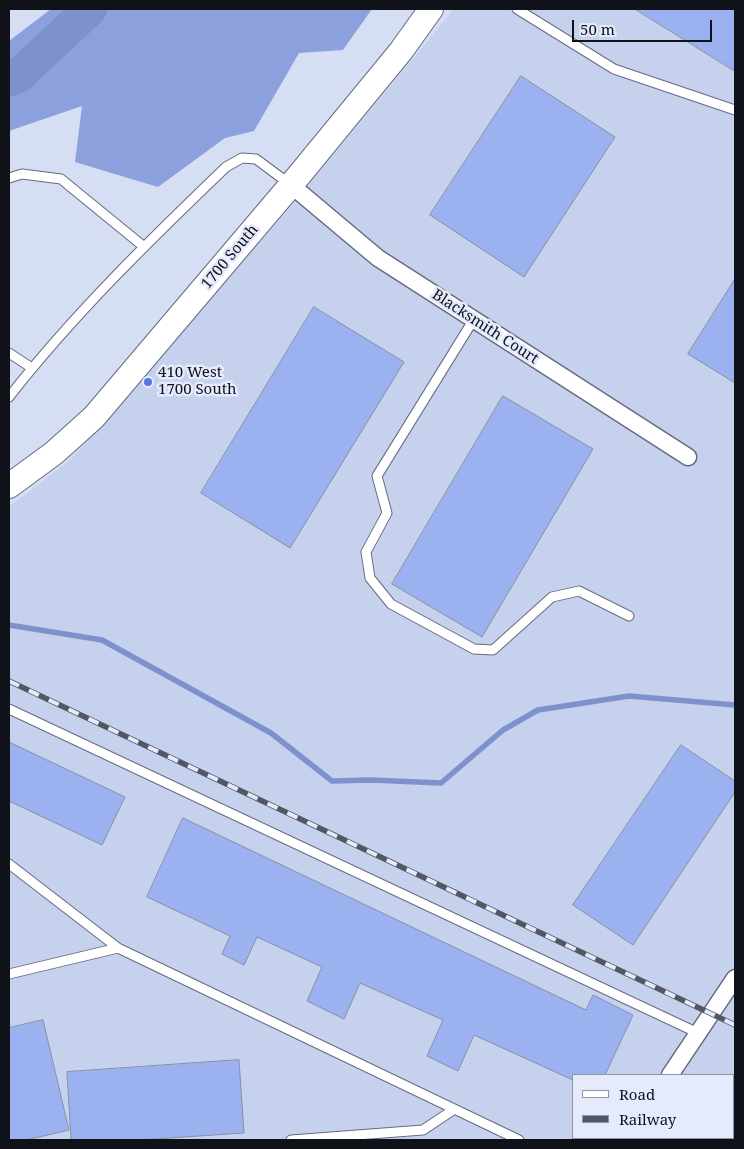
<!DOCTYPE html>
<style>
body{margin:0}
#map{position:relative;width:744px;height:1149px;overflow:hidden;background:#d6def4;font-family:"Noto Serif",serif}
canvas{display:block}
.frame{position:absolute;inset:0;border:10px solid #0f1219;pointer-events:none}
.legend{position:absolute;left:572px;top:1074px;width:162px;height:65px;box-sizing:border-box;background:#e5ebfd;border:1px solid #8f94a2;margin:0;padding:6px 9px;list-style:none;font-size:15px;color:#0f1219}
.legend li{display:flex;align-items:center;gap:10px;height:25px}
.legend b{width:25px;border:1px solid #8f94a2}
.scale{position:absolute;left:572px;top:20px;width:140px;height:22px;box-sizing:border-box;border:2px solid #0f1219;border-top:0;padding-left:6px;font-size:15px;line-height:18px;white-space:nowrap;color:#0f1219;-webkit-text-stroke:4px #e5ebfd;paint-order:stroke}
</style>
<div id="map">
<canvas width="744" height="1149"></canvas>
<div class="frame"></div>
<ul class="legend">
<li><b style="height:6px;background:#fff"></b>Road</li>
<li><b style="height:6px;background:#535763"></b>Railway</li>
</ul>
<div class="scale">50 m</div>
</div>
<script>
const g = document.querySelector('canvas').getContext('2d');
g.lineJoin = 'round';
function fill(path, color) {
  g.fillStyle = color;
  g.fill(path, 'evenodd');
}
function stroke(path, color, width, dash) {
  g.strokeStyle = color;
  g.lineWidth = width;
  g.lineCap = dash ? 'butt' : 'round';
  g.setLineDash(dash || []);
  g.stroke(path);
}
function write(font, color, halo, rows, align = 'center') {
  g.font = font + ' "Noto Serif",serif';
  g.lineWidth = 5;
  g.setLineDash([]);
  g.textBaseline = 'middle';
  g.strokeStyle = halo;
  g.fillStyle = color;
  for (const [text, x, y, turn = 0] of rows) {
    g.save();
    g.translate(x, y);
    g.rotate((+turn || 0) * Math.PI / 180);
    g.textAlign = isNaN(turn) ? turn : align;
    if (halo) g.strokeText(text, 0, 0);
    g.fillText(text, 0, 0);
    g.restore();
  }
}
const built = new Path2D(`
 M454,9H735V1140H9V507L70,460L286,212ZM573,1075H733V1138H573Z`);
const forest = new Path2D(`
 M51,9H372L343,50L299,53L254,131L225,138L158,187L75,162L82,106L9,131V41Z`);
const stream = new Path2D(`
 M9,625L102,640L271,733L332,781L371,780L441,783L503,730L538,710L629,696L735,705`);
const river = new Path2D(`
 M9,80L18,76L90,9`);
const building = new Path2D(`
 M635,9H735V71Z
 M521,76L615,137L524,277L430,215Z
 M735,279V383L688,354Z
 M314,307L404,362L290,548L201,493Z
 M503,396L593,449L482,637L392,584Z
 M9,742L125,797L102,845L9,801Z
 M681,745L735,781V792L633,945L573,905Z
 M183,818L586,1010L593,995L633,1015L605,1075H573V1080L474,1035L458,1071L427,1056L443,1020L360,983L344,1019L307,1001L322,967L257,937L244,965L222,954L230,936L147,897Z
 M43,1020L69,1130L26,1140H9V1028Z
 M239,1060L244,1133L139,1140H71L67,1072Z`);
const lane = new Path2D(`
 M517,9L614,69L735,110
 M9,178L22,174L61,179L143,246
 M474,319L377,476L387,513L366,552L370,578L391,604L474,649L493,650L552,597L579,591L629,616
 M9,353L32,368
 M9,397C74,314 150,240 226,167L242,158L256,159L291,185
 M9,709L698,1033
 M9,864L118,948L519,1140
 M9,974L118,948
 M291,1140L423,1130L453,1110`);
const street = new Path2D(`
 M291,185L378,258L688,457
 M670,1075L735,978
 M627,1140L629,1138`);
const secondary = new Path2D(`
 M9,486L54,453L94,417L291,185L401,51L431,9`);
const rail = new Path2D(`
 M9,681L735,1025`);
const markers = [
 [148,382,5,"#5673e8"]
];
const streetNames = [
 ["1700 South",230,257,-50],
 ["Blacksmith Court",485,327,33]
];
const poiNames = [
 ["410 West",158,373],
 ["1700 South",158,390]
];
fill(built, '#c6d1ed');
fill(forest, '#8ba0dc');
stroke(stream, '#7d91cd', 5.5);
stroke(river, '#7d91cd', 34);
fill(building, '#9cb1ef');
stroke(building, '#8890a4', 1);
stroke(lane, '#656c7f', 11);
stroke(street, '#656c7f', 19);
stroke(secondary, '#656c7f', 26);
stroke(lane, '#fff', 9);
stroke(street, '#fff', 16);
stroke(secondary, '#fff', 24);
stroke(rail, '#535763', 5.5);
stroke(rail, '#e5ebfd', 4, [11]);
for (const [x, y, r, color] of markers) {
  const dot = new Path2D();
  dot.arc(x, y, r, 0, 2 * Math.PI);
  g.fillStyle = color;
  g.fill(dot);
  stroke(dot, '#e5ebfd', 2);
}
write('15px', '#0f1219', '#e5ebfd', streetNames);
write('15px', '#0f1219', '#e5ebfd', poiNames, 'left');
</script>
